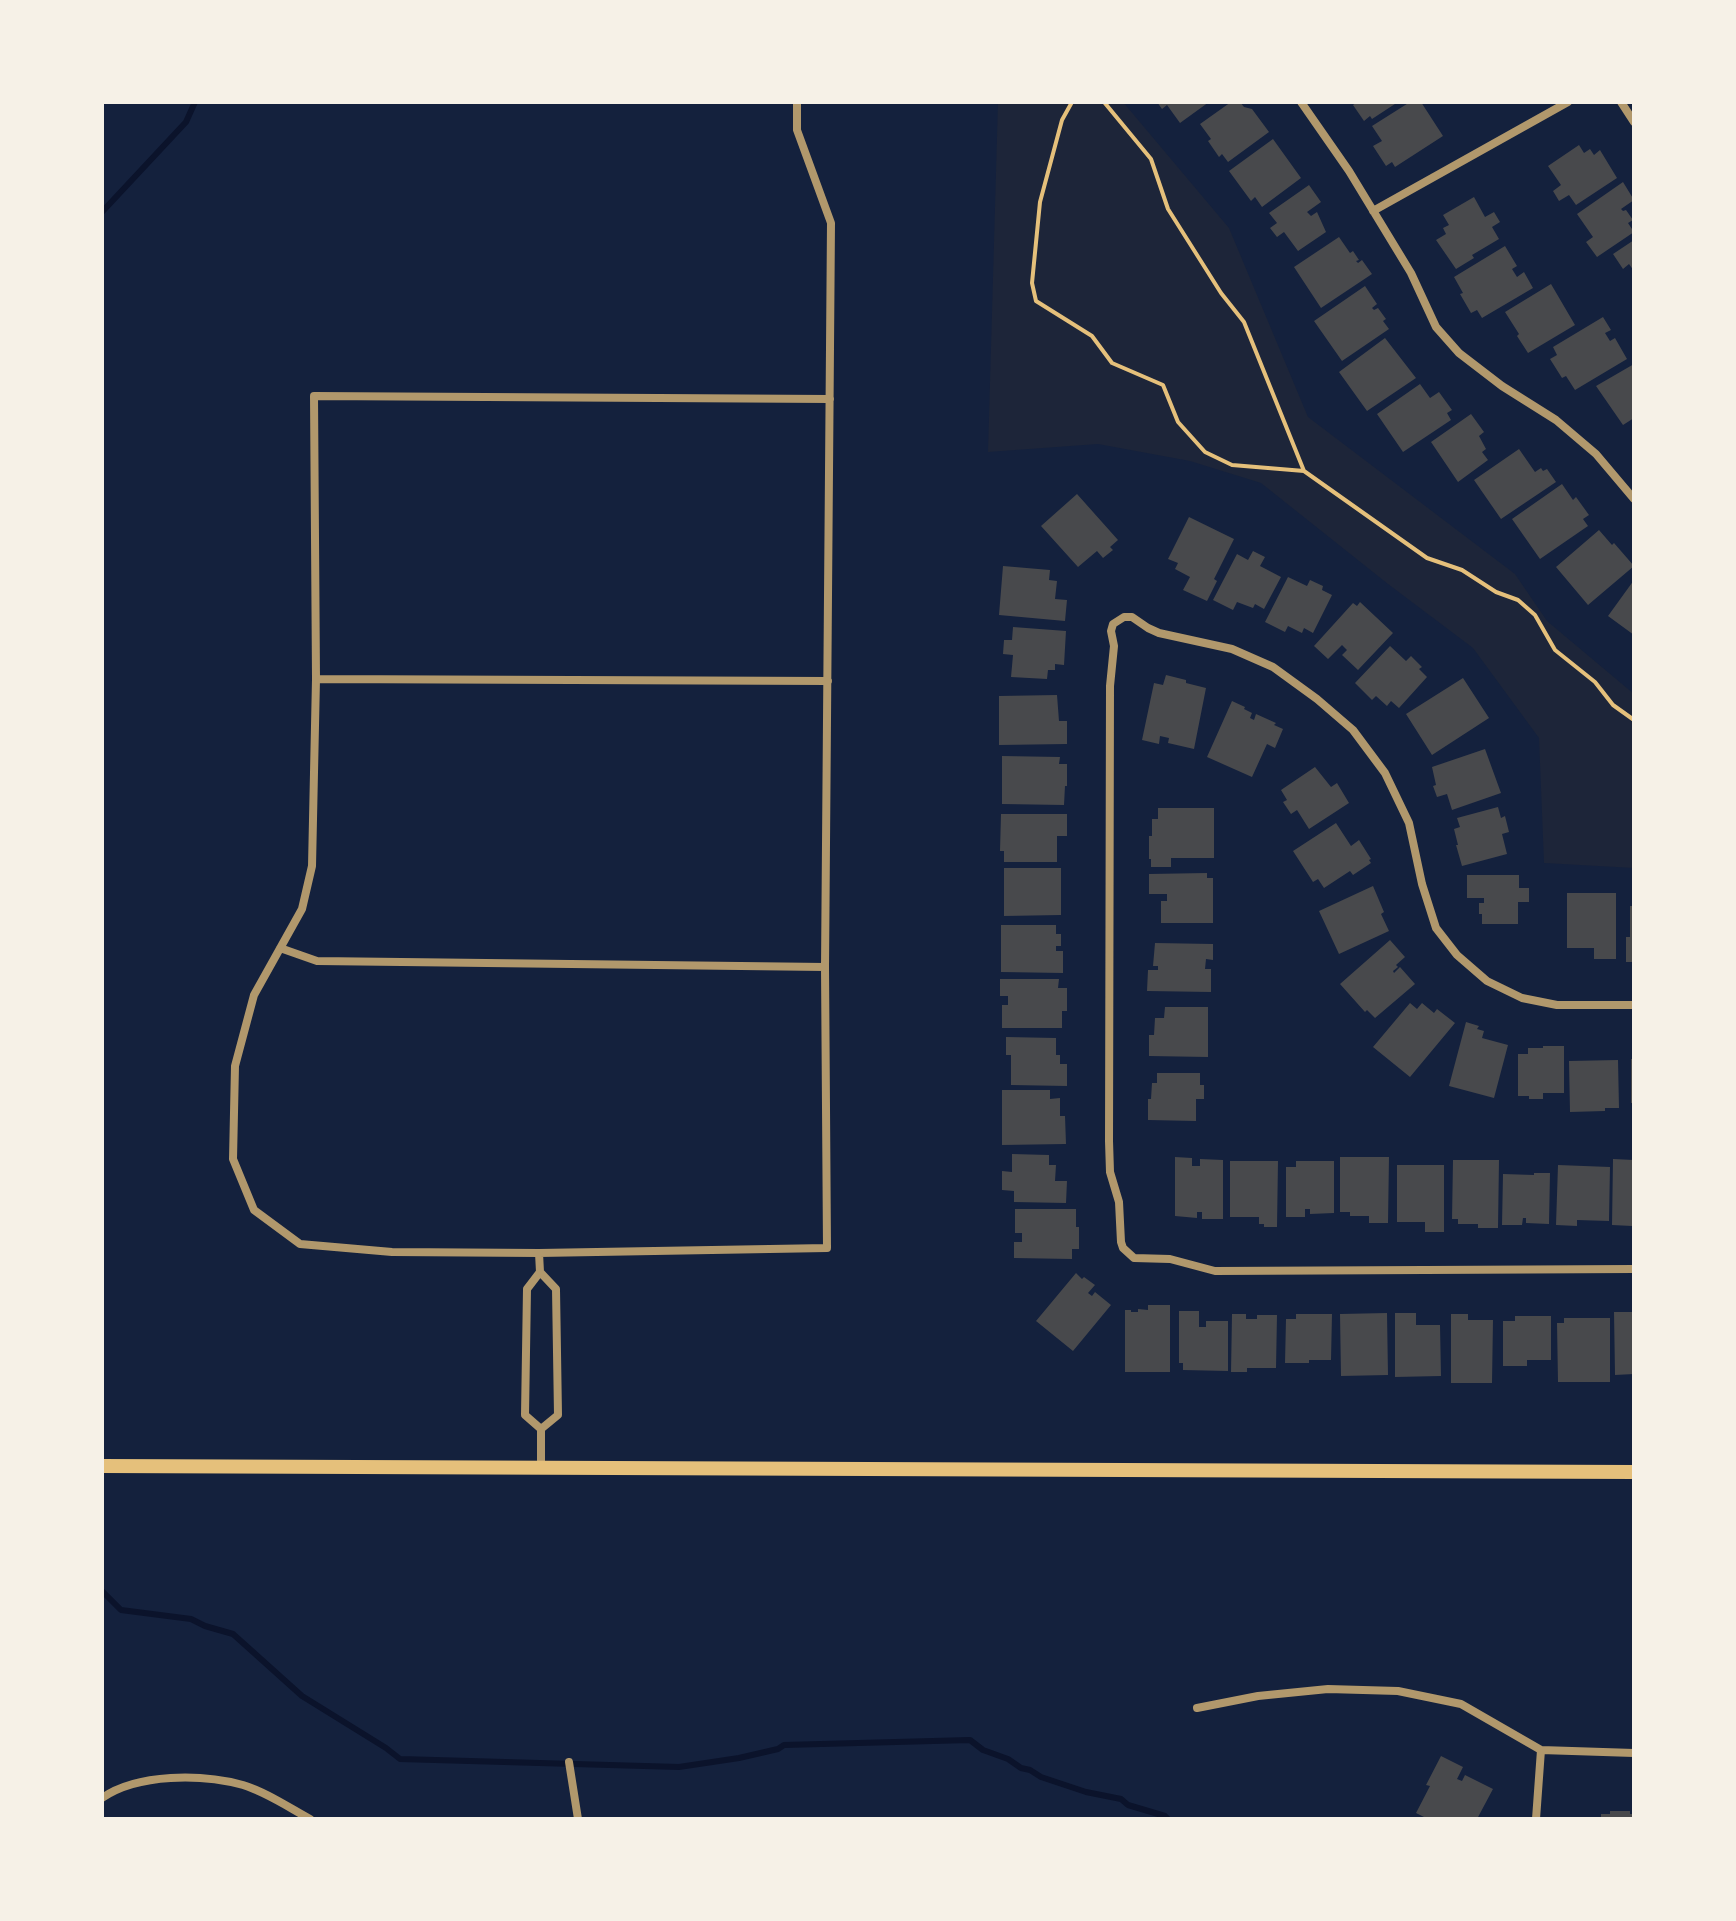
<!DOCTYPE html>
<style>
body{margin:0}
#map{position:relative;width:1736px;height:1921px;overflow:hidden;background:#14213d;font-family:Lato,sans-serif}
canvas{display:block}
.frame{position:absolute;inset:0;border:104px solid #f6f1e7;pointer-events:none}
</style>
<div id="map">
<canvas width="1736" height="1921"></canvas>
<div class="frame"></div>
</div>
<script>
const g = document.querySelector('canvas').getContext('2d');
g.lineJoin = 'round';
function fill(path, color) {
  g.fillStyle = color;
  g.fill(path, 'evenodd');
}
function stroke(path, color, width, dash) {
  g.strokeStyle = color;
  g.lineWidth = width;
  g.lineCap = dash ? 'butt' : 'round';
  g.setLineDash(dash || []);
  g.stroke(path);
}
const green = new Path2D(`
 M998,102H1123L1229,228L1308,417L1515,574L1547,621L1634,694V868L1544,863L1539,738L1473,648L1388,584L1261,483L1190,461L1098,444L988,452Z`);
const stream = new Path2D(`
 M102,212L186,122L195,102
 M102,1591L121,1610L191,1619L205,1626L233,1634L302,1696L386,1748L400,1759L679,1767L739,1758L778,1749L784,1745L970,1740L983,1750L1008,1759L1021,1768L1030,1770L1041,1777L1086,1792L1121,1799L1128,1805L1165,1816L1168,1819`);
const building = new Path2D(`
 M1157,102H1209L1180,123L1167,105L1162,109Z
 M1231,102H1240L1244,107L1252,109L1269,132L1228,162L1222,154L1219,157L1208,141L1211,139L1200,124Z
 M1357,102H1398L1372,119L1370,116L1364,121L1353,105Z
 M1410,102H1421L1443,136L1395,167L1392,162L1386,166L1373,146L1382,141L1372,126Z
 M1273,139L1301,178L1262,207L1255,197L1251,201L1229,171Z
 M1579,145L1584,153L1590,149L1594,155L1600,150L1617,178L1576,205L1569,195L1559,201L1553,191L1561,185L1548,166Z
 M1623,182L1634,200L1621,209L1623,211L1626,210L1633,220L1628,223L1634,232L1597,257L1586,242L1593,237L1577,214Z
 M1309,185L1321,202L1307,212L1311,216L1317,212L1326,232L1298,251L1284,232L1277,237L1270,228L1277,223L1269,213Z
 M1474,197L1485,217L1494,212L1500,222L1492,227L1499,239L1472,255L1474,258L1456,269L1436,240L1446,234L1443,228L1449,225L1443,215Z
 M1339,237L1350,253L1353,251L1359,260L1356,261L1358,263L1362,260L1372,274L1321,308L1294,267Z
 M1634,240V271L1629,264L1623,269L1613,254Z
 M1505,246L1517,266L1512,269L1517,277L1524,272L1533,288L1482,318L1477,310L1471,313L1460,294L1463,293L1454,277Z
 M1551,284L1575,325L1528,353L1517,336L1519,334L1505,312Z
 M1365,286L1377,304L1372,308L1374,310L1378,308L1386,319L1383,321L1389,329L1342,361L1314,321Z
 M1603,317L1611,330L1605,333L1610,341L1615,338L1627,359L1575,390L1566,376L1562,378L1550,359L1557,355L1553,347Z
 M1385,338L1416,378L1367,411L1339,372Z
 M1634,364V418L1623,425L1596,386Z
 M1420,384L1430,398L1439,392L1452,410L1447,413L1451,420L1403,452L1377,414Z
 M1471,414L1484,432L1479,436L1486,449L1482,452L1488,460L1458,482L1431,442Z
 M1519,449L1535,472L1541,468L1543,471L1547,469L1556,482L1501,519L1474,480Z
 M1562,484L1573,500L1576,497L1589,515L1583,519L1588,526L1540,559L1512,519Z
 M1077,494L1118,540L1110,547L1113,550L1103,558L1097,551L1078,567L1041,526Z
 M1189,517L1234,539L1214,579L1217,581L1207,601L1183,590L1190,577L1175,569L1178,563L1168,559Z
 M1599,530L1612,545L1614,543L1634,566L1588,605L1556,567Z
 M1253,551L1265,557L1260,566L1281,577L1264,609L1255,604L1253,608L1237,602L1233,610L1213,600L1237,554L1248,560Z
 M1003,566L1050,570L1049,580L1057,581L1055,599L1067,600L1065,621L999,615Z
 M1288,577L1307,586L1310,580L1323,586L1322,590L1332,595L1313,633L1304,628L1302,633L1288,626L1285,632L1265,622Z
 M1634,580V635L1608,616Z
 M1360,602L1393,633L1358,670L1342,655L1347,650L1342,645L1328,659L1314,646L1353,603L1357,606Z
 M1013,627L1066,631L1064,665L1055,664V670H1048L1047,679L1011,677L1013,655L1003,654L1004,640H1012Z
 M1390,646L1406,661L1411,656L1422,667L1419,669L1427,677L1399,708L1391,701L1387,706L1376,696L1372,700L1355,683Z
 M1166,675L1186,680V683L1206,688L1194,749L1168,743L1169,738L1160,736L1159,744L1142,740L1154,683L1163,685Z
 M1463,678L1489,718L1432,755L1406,714Z
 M1057,695L1059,721H1067V744L999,745V696Z
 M1232,701L1245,707L1244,709L1252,713L1250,718L1254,720L1256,714L1276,723L1274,725L1283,729L1275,748L1267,744L1252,777L1207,757Z
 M1485,749L1501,793L1452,810L1447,794L1437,797L1433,786L1436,785L1432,767Z
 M1002,756L1060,757L1059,764H1067V786H1065L1064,805L1002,804Z
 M1315,767L1331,787L1337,783L1349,803L1309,829L1297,810L1291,814L1283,802L1287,800L1281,790Z
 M1498,807L1501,818L1505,816L1509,832L1502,834L1507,854L1462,866L1456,845H1458L1454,829L1460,827L1457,818Z
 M1158,808H1214V858H1171V867H1151V859H1149V836H1152V819H1158Z
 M1001,814H1067V836H1057V862H1004V851H1000Z
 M1336,823L1351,846L1359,840L1371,859L1369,860L1371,863L1353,875L1350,871L1324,888L1318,879L1313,882L1293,851Z
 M1004,868H1061V915L1004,916Z
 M1207,873V878H1213V923H1161V901H1167V894H1149V874Z
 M1467,875H1519V888H1529V902H1518V924H1482V914H1479V903H1484V898H1467Z
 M1373,886L1384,912L1381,914L1389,931L1339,954L1319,911Z
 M1567,893H1616V959H1594V948H1567Z
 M1630,906H1634V962H1626V937H1630Z
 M1001,925H1056V934H1061V946H1056V951H1063V973L1001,972Z
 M1390,940L1405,957L1396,965L1398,967L1393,971L1394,973L1400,967L1415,984L1375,1018L1367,1010L1365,1012L1340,984Z
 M1155,943L1213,944V960L1206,959L1205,969H1211V992L1147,991L1148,970H1158V966H1153Z
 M1000,979H1059L1058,988H1067V1011H1062V1028H1002V1005H1008V996H1000Z
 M1410,1003L1417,1009L1422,1003L1434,1013L1437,1009L1455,1023L1410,1077L1373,1047Z
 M1165,1007H1208V1057L1149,1056V1035H1154L1155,1018H1164Z
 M1466,1022L1479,1026L1477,1029L1484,1031L1482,1038L1508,1045L1494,1098L1449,1086Z
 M1006,1037L1056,1038V1055H1060V1064H1067V1086L1011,1085V1055H1006Z
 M1543,1046H1564V1093H1543V1099H1529V1096H1518V1054H1528V1048H1543Z
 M1631,1059H1634V1103H1631Z
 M1618,1060L1619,1108H1605V1111L1570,1112L1569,1061Z
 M1157,1073H1200V1085H1204V1099H1196V1121L1148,1120V1099H1151L1152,1083H1157Z
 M1002,1090H1050V1099L1060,1098V1116H1065L1066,1144L1002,1145Z
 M1012,1154L1049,1155V1165H1056L1055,1181H1067L1066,1203L1014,1202V1191L1002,1190V1171L1012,1172Z
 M1175,1157L1192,1158V1166H1200V1159L1223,1160V1219H1202V1212H1197V1218L1175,1216Z
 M1340,1157H1389L1388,1223H1369V1216H1350V1212H1340Z
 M1613,1159L1634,1160V1220H1632V1226L1612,1225Z
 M1453,1160H1499L1498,1228H1478V1224H1458V1219H1452Z
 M1230,1161H1278L1277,1227H1264V1224H1259V1217H1230Z
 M1296,1161H1334V1213L1310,1214V1209H1305V1217H1286V1167H1296Z
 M1397,1165H1444V1232H1425V1222H1397Z
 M1558,1165L1610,1167L1609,1221L1577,1220V1226L1556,1225Z
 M1534,1173H1550L1549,1224L1526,1223V1218H1523L1522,1225H1502L1503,1174L1534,1175Z
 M1015,1209H1076V1227H1079V1249H1072V1259L1014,1258V1242H1022V1233H1015Z
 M1076,1273L1082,1279L1084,1277L1095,1285L1088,1293L1092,1296L1095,1292L1111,1305L1073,1351L1036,1321Z
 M1148,1305H1170V1372H1125V1310H1131V1312H1138V1309L1148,1310Z
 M1179,1311H1199V1327H1206V1321H1228V1371L1183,1370V1363H1179Z
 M1614,1312H1634V1374L1615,1375Z
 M1387,1313L1388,1375L1341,1376L1340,1314Z
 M1395,1313H1416V1325H1440L1441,1376L1395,1377Z
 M1232,1314H1246V1319H1257V1315H1277L1276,1368H1247V1372H1231Z
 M1296,1314H1332L1331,1360H1309V1363H1285L1286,1319H1296Z
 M1451,1314H1468V1320H1493L1492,1383H1451Z
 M1515,1316H1551V1360H1527V1366H1503V1321H1515Z
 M1564,1318H1610V1382H1558L1557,1323H1564Z
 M1441,1756L1463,1767L1457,1779L1462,1781L1465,1775L1493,1789L1477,1819H1428L1416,1813L1430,1786L1426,1785Z
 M1610,1811H1630V1814H1634V1819H1601V1814H1610Z`);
const path = new Path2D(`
 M1072,102L1062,120L1040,202L1032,283L1036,301L1092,336L1112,363L1163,385L1178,422L1205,452L1232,465L1304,471L1427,558L1462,570L1496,592L1518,600L1535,615L1555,650L1595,682L1613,705L1634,720
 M1104,102L1151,159L1168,209L1221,293L1244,322L1304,471`);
const minor = new Path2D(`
 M797,102V130L831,223L825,967L827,1248L539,1253L392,1252L300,1244L254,1210L233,1159L235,1066L254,995L302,909L312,866L316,679L314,396L830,399
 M1301,102L1349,171L1411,273L1436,327L1459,353L1502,386L1556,420L1596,454L1634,499
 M1621,102L1634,122
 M1373,211L1568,102
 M316,679L828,681
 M280,948L317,961L825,967
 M1634,1005H1557L1522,998L1487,981L1457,955L1436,928L1422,884L1409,823L1385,773L1353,730L1317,699L1273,667L1232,649L1159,633L1148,628L1132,617H1124L1113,624L1111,631L1114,646L1110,686L1109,1141L1110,1172L1119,1202L1121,1242L1123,1248L1134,1258L1170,1259L1215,1271L1634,1269
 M539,1253L540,1272L527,1289L525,1415L541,1429
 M540,1272L556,1289L558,1415L541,1429V1468
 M1197,1708L1258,1696L1328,1689L1398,1691L1461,1704L1541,1750L1634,1753
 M569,1762L578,1819
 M102,1798C138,1773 202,1774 243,1785C266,1792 288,1807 310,1819
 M1536,1819L1541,1750`);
const primary = new Path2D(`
 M102,1466L1634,1472`);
fill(green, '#1d2539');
stroke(stream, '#0b132b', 6);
fill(building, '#48494c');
stroke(path, '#e5c07b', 4);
stroke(minor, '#b1986c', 8);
stroke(primary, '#e5c07b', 14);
</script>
